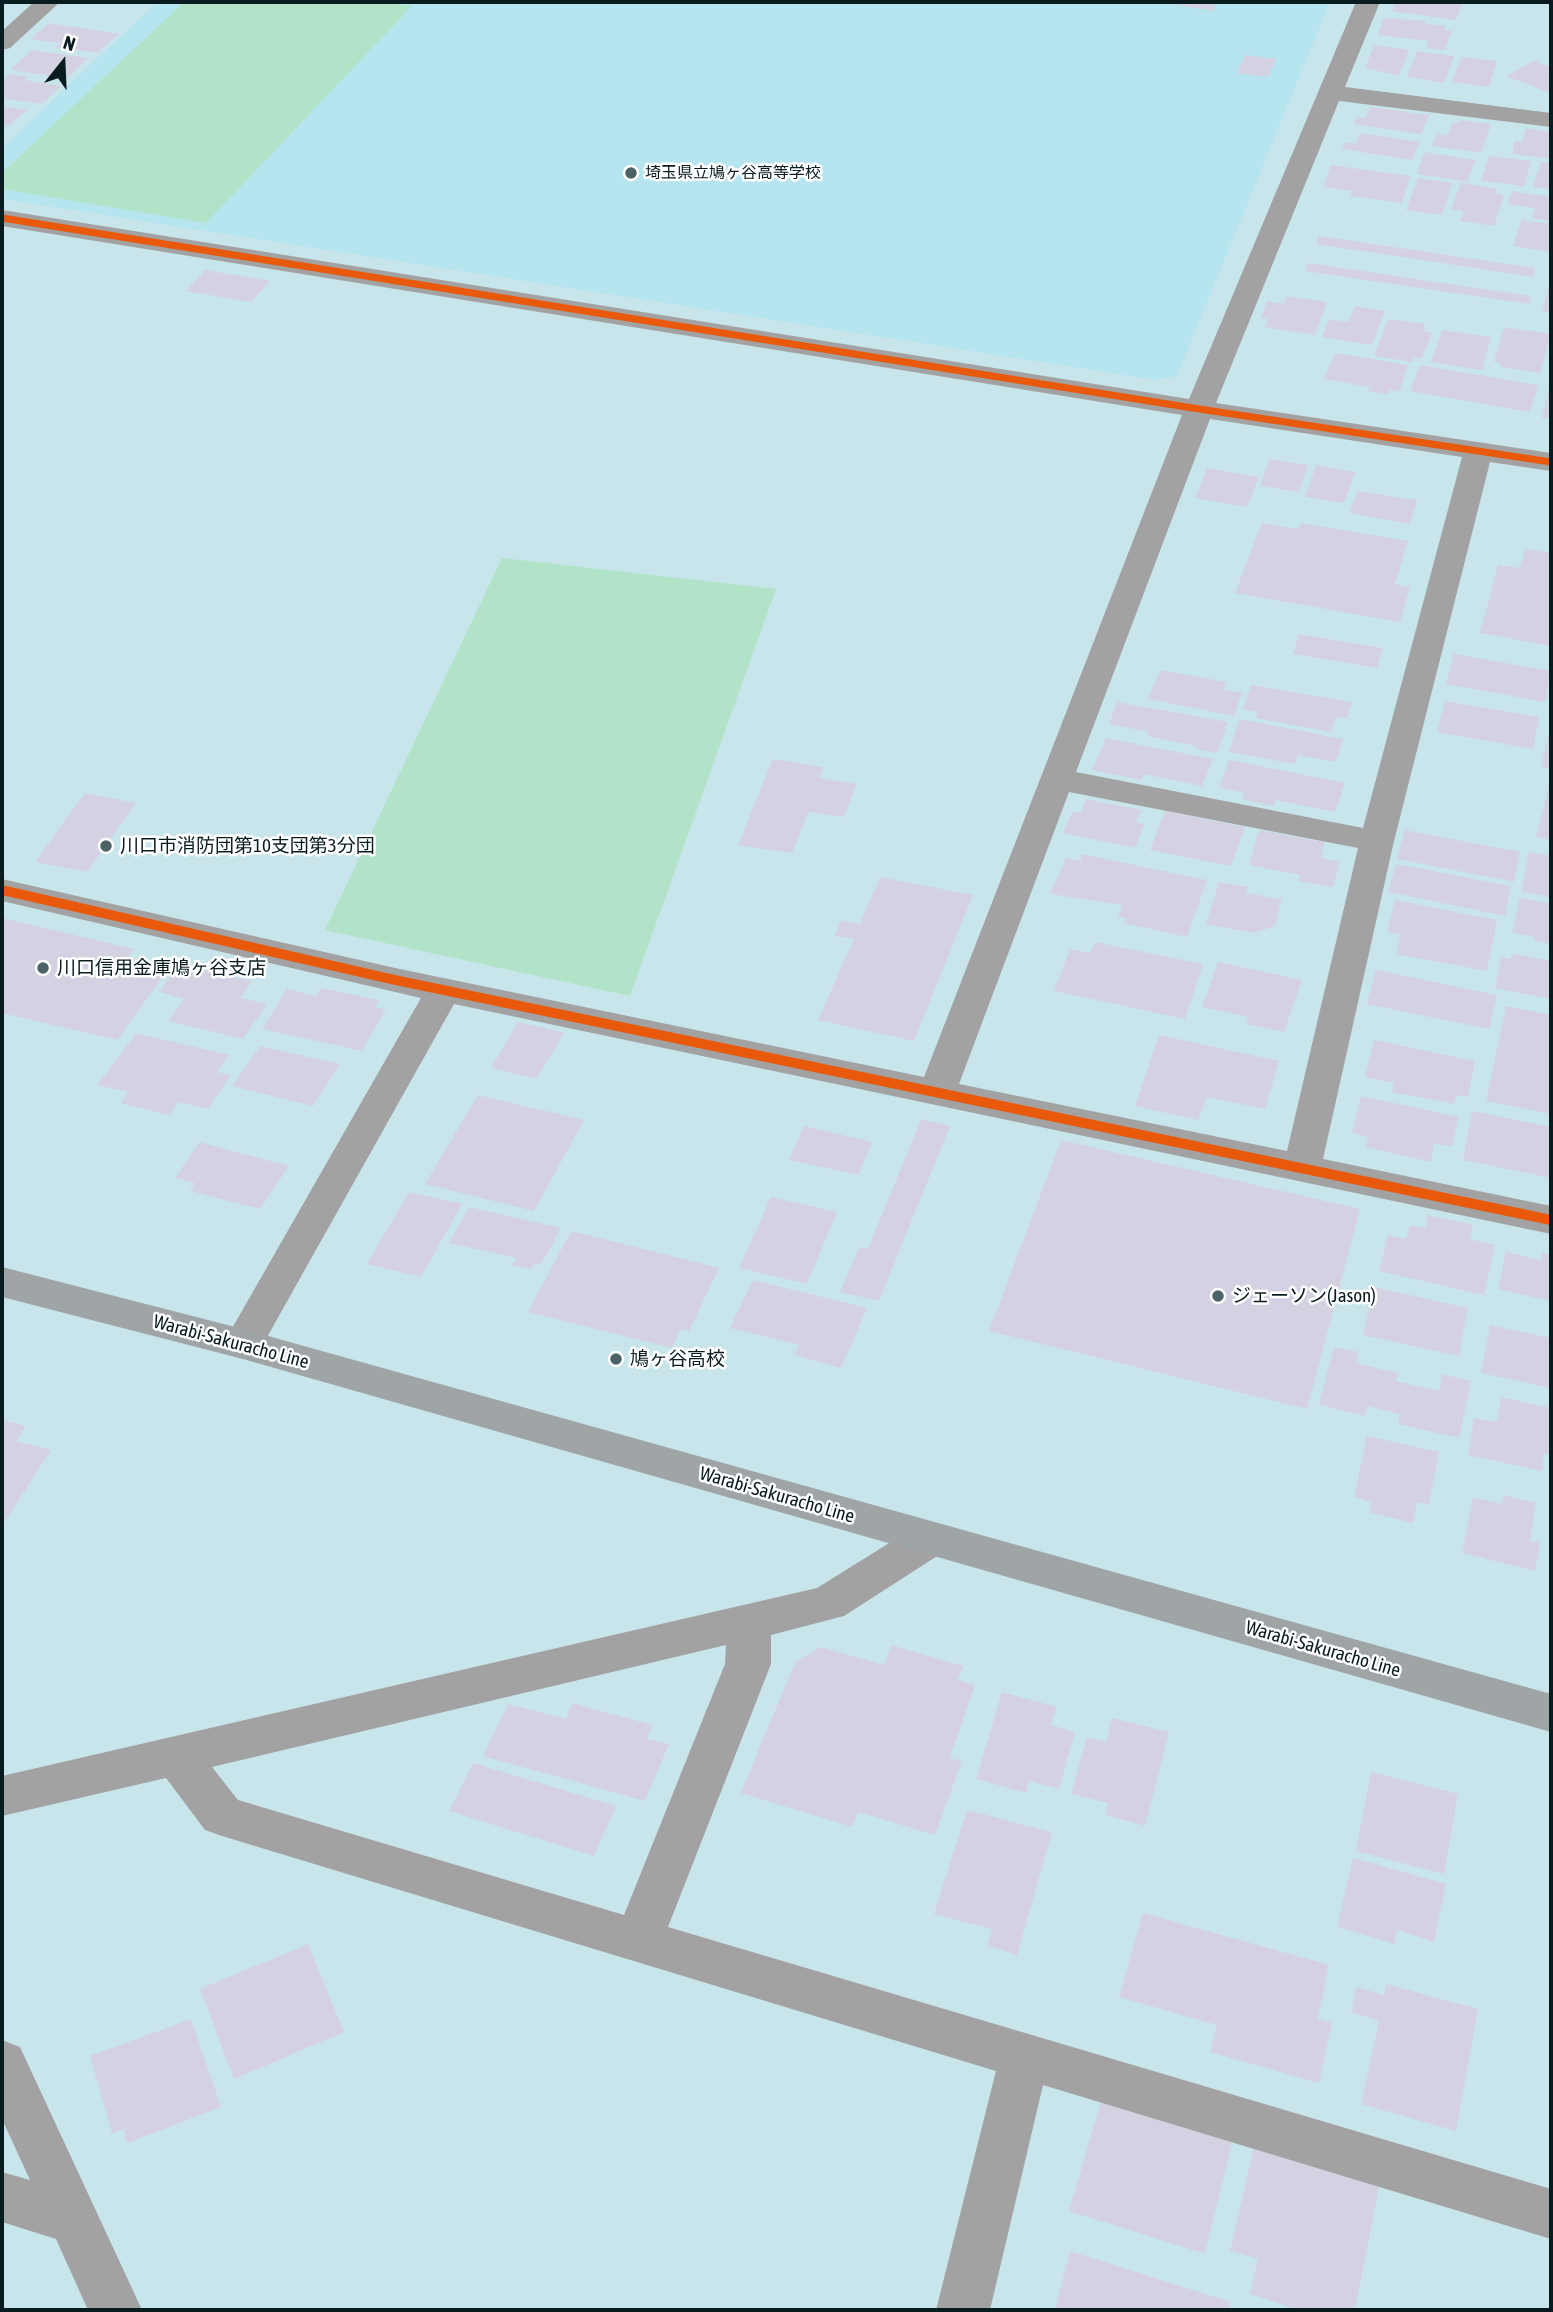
<!DOCTYPE html>
<meta charset="utf-8">
<style>
body{margin:0}
#map{position:relative;width:1553px;height:2312px;overflow:hidden;background:#c8e5eb;font-family:"Asap Condensed",sans-serif}
canvas{display:block}
.frame{position:absolute;inset:0;border:4px solid #081c20;pointer-events:none}
.north{position:absolute;left:28px;top:28px;width:70px;height:70px;-webkit-text-stroke:5px #fff;paint-order:stroke;rotate:18deg;font-size:19px;font-weight:700;line-height:28px;text-align:center;color:#081c20}
.north::after{content:'';display:block;margin:auto;width:24px;height:32px;background:#081c20;clip-path:polygon(50% 0,100% 100%,50% 72%,0 100%)}
</style>
<div id="map">
<canvas width="1553" height="2312"></canvas>
<div class="frame"></div>
<div class="north">N</div>
</div>
<script>
const g = document.querySelector('canvas').getContext('2d');
g.lineJoin = 'round';
function fill(path, color) {
  g.fillStyle = color;
  g.fill(path, 'evenodd');
}
function stroke(path, color, width, dash) {
  g.strokeStyle = color;
  g.lineWidth = width;
  g.lineCap = dash ? 'butt' : 'round';
  g.setLineDash(dash || []);
  g.stroke(path);
}
function write(font, color, halo, rows, align = 'center') {
  g.font = font + ' "Asap Condensed","Noto Sans JP",sans-serif';
  g.lineWidth = 5;
  g.setLineDash([]);
  g.textBaseline = 'middle';
  g.strokeStyle = halo;
  g.fillStyle = color;
  for (const [text, x, y, turn = 0] of rows) {
    g.save();
    g.translate(x, y);
    g.rotate((+turn || 0) * Math.PI / 180);
    g.textAlign = isNaN(turn) ? turn : align;
    if (halo) g.strokeText(text, 0, 0);
    g.fillText(text, 0, 0);
    g.restore();
  }
}
const built = new Path2D(`
 M157,2H1330L1177,376L1156,380L2,199V148Z`);
const green = new Path2D(`
 M184,2H381L412,6L206,223L2,189V173Z
 M502,558L776,589L630,996L325,930Z`);
const building = new Path2D(`
 M1159,2H1217L1213,11Z
 M1396,2H1463L1456,20L1392,11Z
 M1384,18L1426,21L1425,24L1446,26L1444,30L1452,31L1445,50L1427,48L1428,41L1378,35Z
 M49,23L119,34L97,53L55,47L60,43L31,39Z
 M1374,45L1409,50L1399,76L1365,68Z
 M32,50L88,58L67,78L10,70Z
 M1417,51L1454,56L1444,83L1407,77Z
 M1245,55L1276,59L1268,77L1237,73Z
 M1461,57L1497,61L1489,87L1452,82Z
 M1533,61L1551,67V93L1506,76Z
 M10,74L28,77L25,80L61,86L42,104L2,98V82Z
 M2,106L27,110L7,127L2,126Z
 M1370,107L1429,115L1421,134L1354,124L1357,117L1365,119Z
 M1460,120L1491,124L1481,153L1432,146L1437,134L1448,136L1452,123H1459Z
 M1526,128L1551,132V159L1512,154L1515,141L1522,142Z
 M1360,133L1420,142L1412,160L1342,149L1345,142L1355,144Z
 M1424,152L1475,160L1468,182L1417,174Z
 M1489,156L1531,161L1524,186L1481,181Z
 M1541,162L1551,163V189L1533,187Z
 M1331,165L1410,176L1402,203L1350,196L1352,191L1323,187Z
 M1418,178L1452,183L1442,215L1406,210Z
 M1461,183L1497,189L1496,194L1504,195L1494,226L1460,221L1464,211L1451,209Z
 M1512,191L1551,197V221L1532,218L1535,208L1508,204Z
 M1522,220L1551,224V252L1513,246Z
 M1319,236L1535,268L1534,277L1316,244Z
 M1308,263L1531,296L1529,304L1305,271Z
 M205,270L270,281L251,302L186,291Z
 M1551,278V312L1542,311Z
 M1286,296L1327,302L1315,335L1264,327L1268,319L1261,318L1267,301L1284,304Z
 M1355,306L1385,311L1372,345L1322,337L1329,319L1349,322Z
 M1388,319L1425,324L1423,331L1432,332L1422,359L1413,358L1412,362L1374,356Z
 M1504,327L1551,334L1540,373L1500,367L1501,363L1494,362Z
 M1442,330L1491,337L1482,370L1431,362Z
 M1335,353L1408,365L1399,392L1390,390L1388,394L1368,391L1369,387L1324,379Z
 M1420,365L1538,385L1530,412L1410,391Z
 M1550,383H1551V419L1542,418Z
 M1269,459L1308,465L1299,492L1260,486Z
 M1316,465L1355,472L1344,503L1305,497Z
 M1207,468L1259,477L1247,507L1195,498Z
 M1357,491L1417,500L1410,524L1350,513Z
 M1262,523L1298,529L1301,523L1408,541L1395,584L1410,587L1400,622L1235,593Z
 M1525,549L1551,553V646L1480,633L1498,565L1520,568Z
 M1299,634L1383,648L1377,668L1293,654Z
 M1454,654L1551,671L1545,702L1446,684Z
 M1160,670L1226,682L1224,689L1242,693L1234,716L1148,699Z
 M1251,685L1352,702L1347,718L1336,717L1331,732L1255,718L1258,712L1243,709Z
 M1445,701L1539,717L1533,749L1437,732Z
 M1117,702L1228,722L1217,753L1196,749L1197,746L1147,736L1149,732L1109,724Z
 M1239,719L1343,739L1336,762L1298,755L1295,764L1229,752Z
 M1548,736L1551,737V769L1541,767Z
 M1106,738L1213,759L1202,786L1144,774L1141,780L1092,770Z
 M773,759L823,767L819,778L857,784L844,817L808,812L792,853L738,845Z
 M1229,760L1345,783L1335,812L1276,800L1274,806L1242,799L1244,793L1219,787Z
 M1549,786L1551,787V840L1536,837Z
 M85,793L136,803L87,872L35,862Z
 M1086,799L1141,810L1136,822L1144,824L1135,848L1063,833L1072,812L1080,813Z
 M1165,811L1245,827L1231,866L1150,850Z
 M1259,830L1325,842L1321,858L1340,862L1333,887L1298,881L1300,875L1249,865Z
 M1405,830L1520,852L1514,882L1397,859Z
 M1529,852L1551,856V897L1521,892Z
 M1082,854L1207,880L1187,937L1124,923L1126,918L1118,917L1123,905L1050,894L1066,858L1080,861Z
 M1396,864L1511,886L1505,916L1388,892Z
 M880,877L973,895L914,1041L818,1020L854,939L835,936L841,920L860,924Z
 M1219,882L1248,887L1246,893L1282,899L1275,926L1254,933L1206,924Z
 M1520,897L1551,904V944L1534,941L1535,937L1512,932Z
 M1395,900L1497,920L1487,971L1396,954L1401,934L1387,932Z
 M2,918L134,949L123,963L165,974L117,1040L2,1013Z
 M1095,942L1203,964L1185,1019L1054,991L1070,949L1090,953Z
 M1511,953L1551,961V999L1495,988L1501,957L1511,959Z
 M1218,962L1302,980L1284,1032L1246,1024L1248,1017L1202,1007Z
 M179,964L252,981L241,998L267,1004L243,1039L168,1021L184,999L159,992Z
 M1376,970L1497,995L1489,1029L1367,1004Z
 M321,988L379,1000L375,1007L386,1009L362,1051L262,1029L287,989L316,996Z
 M1506,1006L1551,1015V1114L1486,1101Z
 M518,1022L564,1033L536,1079L491,1068Z
 M136,1033L229,1055L217,1072L231,1075L208,1109L179,1102L169,1115L121,1103L128,1092L97,1085Z
 M1159,1035L1279,1061L1265,1109L1207,1097L1198,1120L1135,1106Z
 M1374,1040L1475,1061L1468,1097L1456,1095L1454,1104L1392,1092L1394,1083L1365,1077Z
 M260,1046L340,1064L313,1106L232,1086Z
 M478,1095L584,1120L534,1211L425,1184Z
 M1361,1096L1459,1117L1452,1147L1434,1143L1431,1162L1365,1147L1368,1137L1352,1133Z
 M1472,1111L1551,1127V1178L1463,1160Z
 M921,1119L950,1126L879,1301L840,1292L859,1247L868,1249Z
 M804,1126L872,1142L859,1175L789,1160Z
 M1061,1140L1360,1209L1307,1409L989,1331Z
 M199,1142L289,1166L260,1209L190,1191L195,1183L175,1178Z
 M409,1192L462,1204L421,1277L367,1264Z
 M771,1197L837,1212L807,1284L739,1268Z
 M469,1207L561,1228L541,1265L534,1264L531,1269L512,1265L516,1258L449,1243Z
 M1428,1215L1473,1225L1470,1239L1495,1245L1484,1295L1379,1271L1388,1235L1406,1239L1410,1225L1425,1228Z
 M571,1231L719,1268L689,1331L681,1329L672,1348L528,1312Z
 M1506,1252L1541,1260L1542,1253L1551,1255V1301L1498,1289Z
 M753,1280L867,1308L841,1368L794,1355L799,1345L730,1328Z
 M1374,1287L1468,1308L1459,1356L1363,1335Z
 M1490,1325L1551,1338V1388L1481,1373Z
 M1334,1347L1359,1352L1356,1363L1398,1373L1396,1381L1439,1391L1442,1374L1471,1381L1459,1438L1398,1424L1400,1414L1368,1406L1365,1416L1319,1405Z
 M1501,1397L1551,1408V1455L1544,1454L1542,1471L1468,1455L1474,1418L1497,1422Z
 M2,1420L26,1426L16,1441L51,1450L2,1526Z
 M1367,1436L1439,1452L1429,1505L1417,1502L1413,1523L1369,1512L1371,1502L1354,1497Z
 M1504,1495L1536,1503L1530,1541L1540,1543L1535,1571L1462,1553L1473,1497L1502,1504Z
 M891,1645L963,1666L958,1680L975,1685L950,1758L962,1761L935,1835L858,1812L852,1827L741,1793L795,1662L821,1647L884,1665Z
 M1002,1692L1057,1707L1051,1725L1075,1732L1059,1789L1029,1781L1026,1793L976,1779Z
 M572,1703L652,1725L647,1739L669,1744L645,1801L483,1756L508,1704L566,1719Z
 M1112,1718L1169,1732L1145,1826L1105,1815L1108,1803L1071,1794L1087,1737L1106,1742Z
 M473,1763L616,1806L594,1856L449,1811Z
 M1371,1772L1458,1794L1444,1874L1356,1851Z
 M967,1810L1052,1832L1017,1955L987,1946L992,1929L934,1914Z
 M1353,1858L1446,1884L1434,1942L1397,1930L1394,1944L1337,1927Z
 M1143,1913L1329,1965L1318,2019L1332,2023L1319,2083L1210,2052L1217,2025L1119,1997Z
 M308,1944L344,2032L234,2079L200,1989Z
 M1386,1984L1478,2009L1456,2131L1361,2104L1379,2021L1351,2012L1356,1987L1384,1995Z
 M191,2019L221,2107L127,2143L124,2129L112,2133L90,2056Z
 M1102,2098L1233,2138L1205,2254L1069,2211Z
 M1255,2143L1380,2182L1355,2310H1300L1250,2294L1258,2259L1230,2251Z
 M1070,2251L1230,2302L1228,2310H1055Z`);
const minor = new Path2D(`
 M34,2H60L10,48L2,50V31Z
 M1356,2H1380L1345,87L1551,113V127L1339,101L1216,403L1551,453V471L1490,462L1394,841L1323,1159L1551,1206V1234L454,1004L257,1355L243,1359L229,1355L223,1344L421,998L2,901V879L395,968L924,1077L1182,415L2,226V210L1189,399ZM1210,419L1462,457L1363,828L1076,772ZM1069,792L1358,848L1287,1151L959,1084Z
 M930,1522L945,1527L952,1539L945,1551L844,1616L771,1635V1664L668,1927L1551,2189V2239L1043,2085L990,2310H936L996,2071L222,1836L205,1830L166,1778L2,1816V1776L817,1588L915,1527ZM726,1645L725,1664L624,1915L238,1800L212,1767Z
 M2,2040L20,2047L142,2310H88L56,2239L2,2222V2172L30,2180L2,2119Z`);
const major = new Path2D(`
 M2,1267L243,1329L1551,1694V1732L243,1359L2,1297Z`);
const cyclewayFar1 = new Path2D(`
 M2,218L1199,409L1551,462`);
const cycleway = new Path2D(`
 M2,890L395,980L1551,1220`);
const markers = [
 [631,173,7,"#4b6267"],
 [106,846,7,"#4b6267"],
 [43,968,7,"#4b6267"],
 [1218,1296,7,"#4b6267"],
 [616,1359,7,"#4b6267"]
];
const farPoinames = [
 ["埼玉県立鳩ヶ谷高等学校",645,173]
];
const poiNames = [
 ["川口市消防団第10支団第3分団",120,846],
 ["川口信用金庫鳩ヶ谷支店",57,968],
 ["ジェーソン(Jason)",1232,1296],
 ["鳩ヶ谷高校",630,1359]
];
const streetNames = [
 ["Warabi-Sakuracho Line",231,1342,15],
 ["Warabi-Sakuracho Line",777,1495,16],
 ["Warabi-Sakuracho Line",1323,1649,16]
];
fill(built, '#b6e5ef');
fill(green, '#b1e3c9');
fill(building, '#d4d2e2');
fill(minor, '#a3a2a2');
fill(major, '#9fa4a6');
stroke(cyclewayFar1, '#e8590c', 7);
stroke(cycleway, '#e8590c', 10);
for (const [x, y, r, color] of markers) {
  const dot = new Path2D();
  dot.arc(x, y, r, 0, 2 * Math.PI);
  g.fillStyle = color;
  g.fill(dot);
  stroke(dot, '#fff', 2.5);
}
write('16px', '#081c20', '#fff', farPoinames, 'left');
write('19px', '#081c20', '#fff', poiNames, 'left');
write('19px', '#081c20', '#fff', streetNames);
</script>
